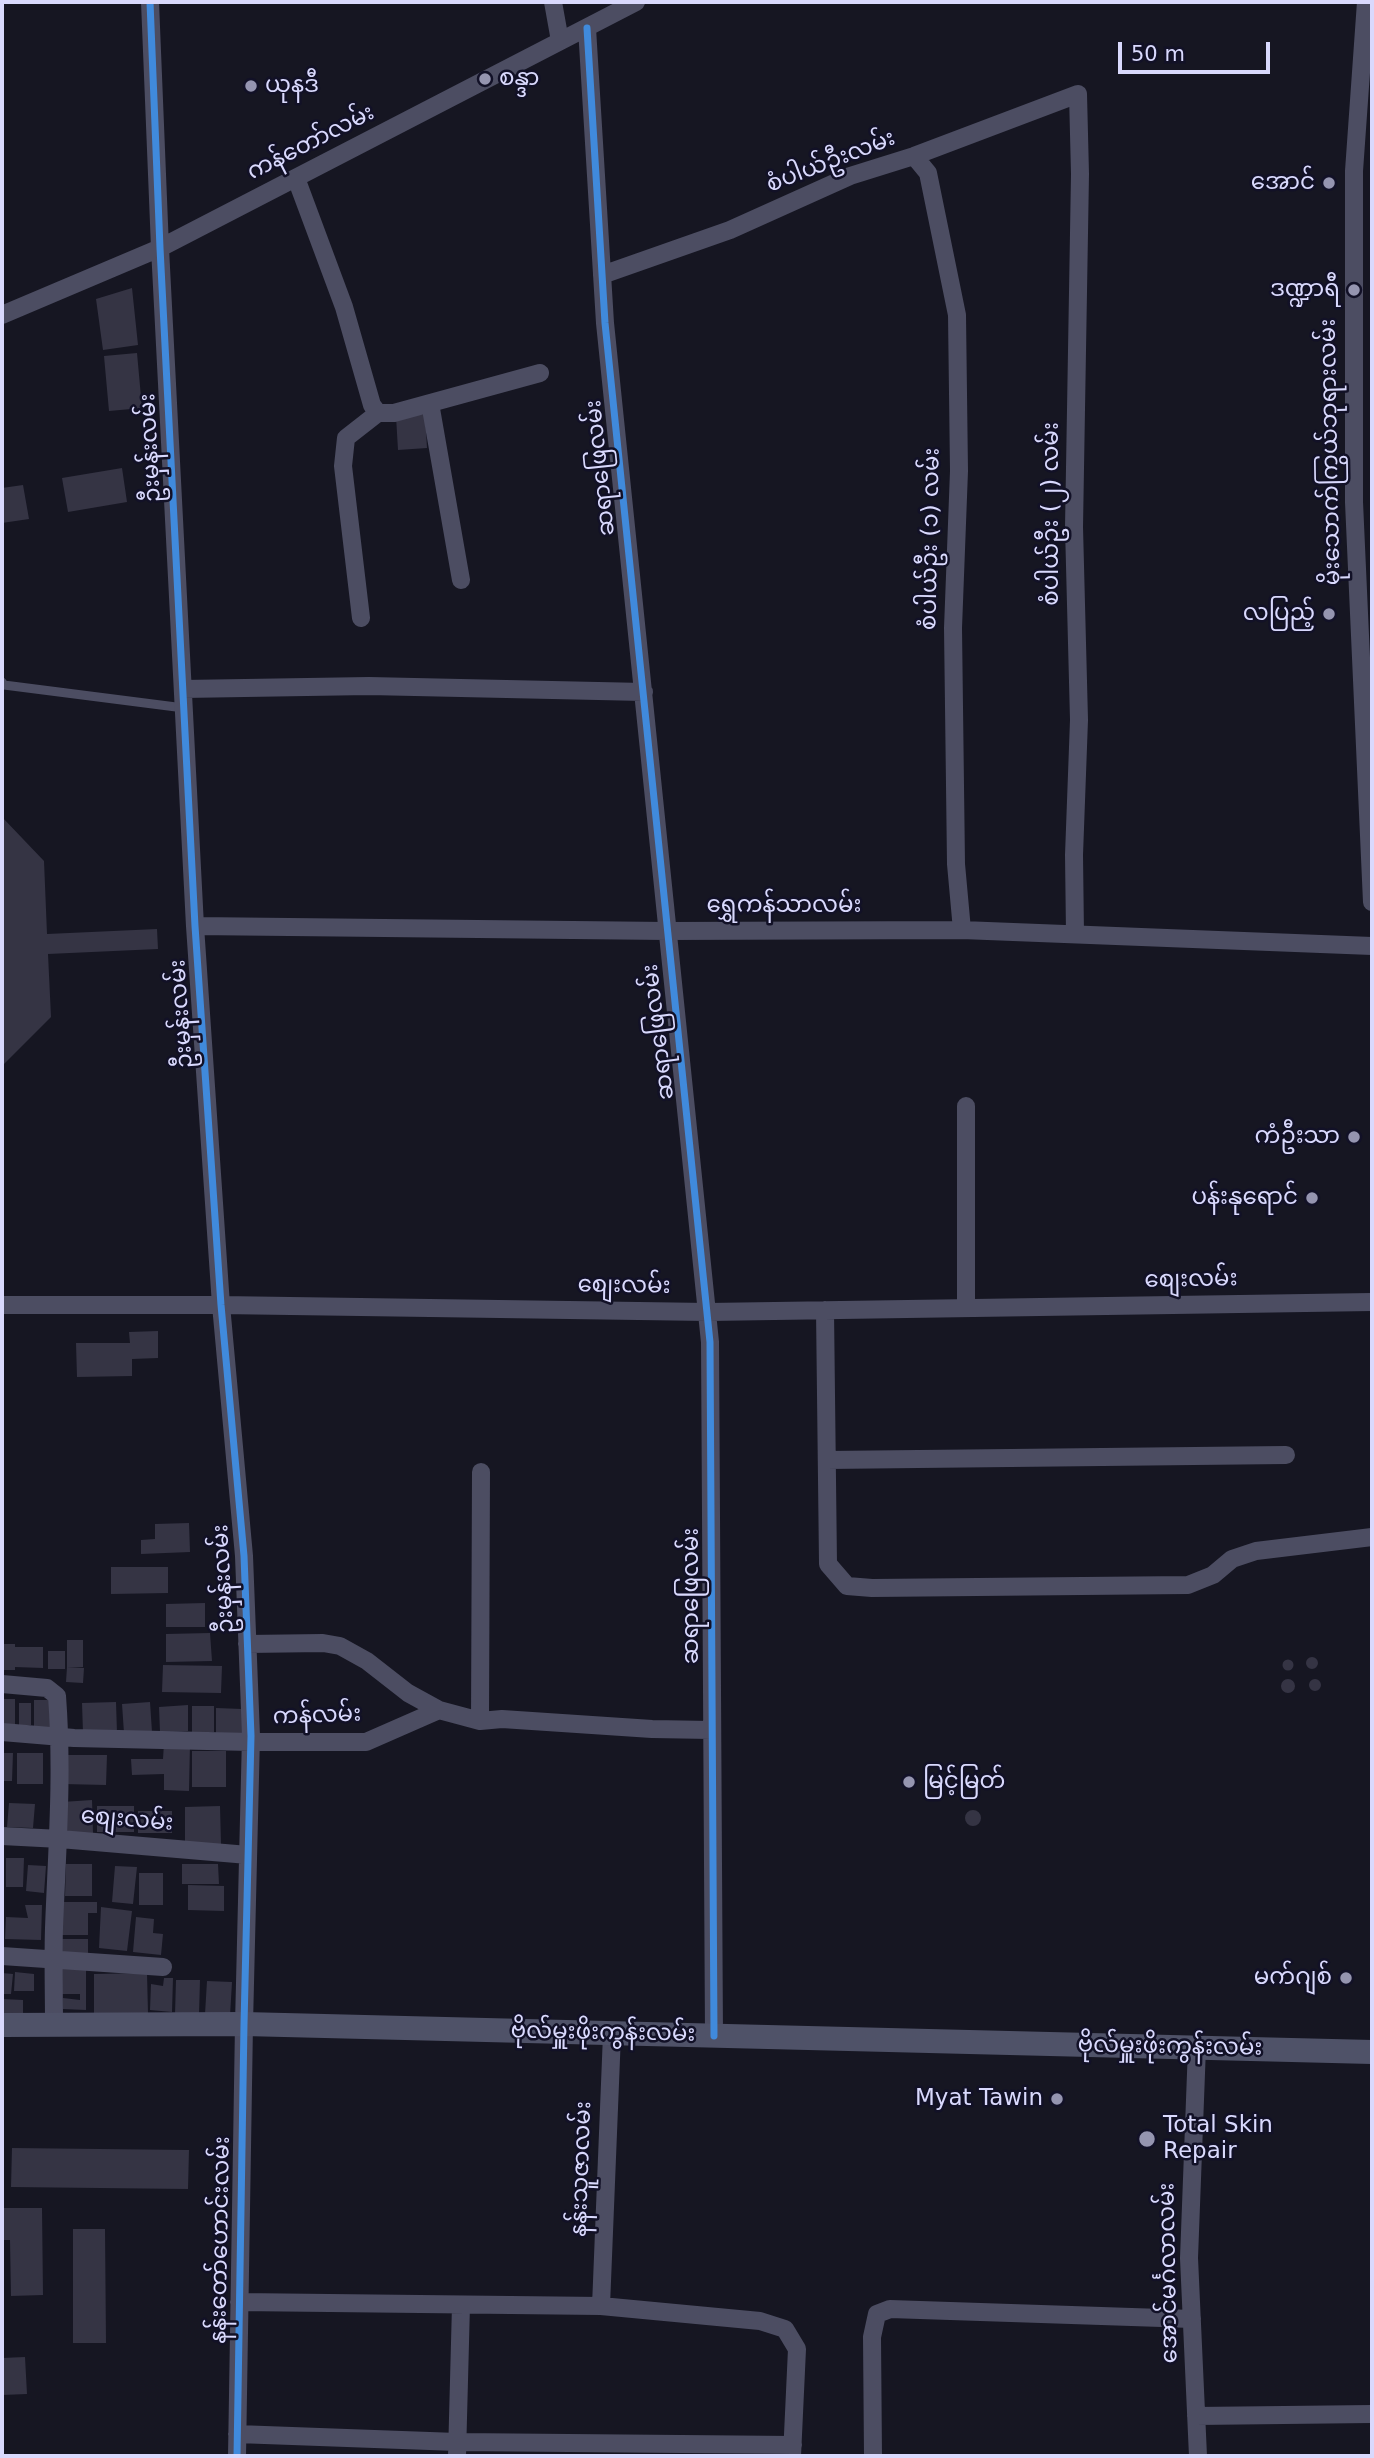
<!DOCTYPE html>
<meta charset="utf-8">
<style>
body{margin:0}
#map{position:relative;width:1374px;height:2458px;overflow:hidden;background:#161622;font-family:"DejaVu Sans",sans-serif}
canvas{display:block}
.frame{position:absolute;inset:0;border:4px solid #d9d9fd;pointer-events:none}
.scale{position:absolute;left:1118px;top:42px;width:152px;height:32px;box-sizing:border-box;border:4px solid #d9d9fd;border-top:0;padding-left:9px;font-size:21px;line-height:24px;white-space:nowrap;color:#d9d9fd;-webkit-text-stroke:5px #121127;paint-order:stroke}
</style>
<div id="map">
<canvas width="1374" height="2458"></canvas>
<div class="frame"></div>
<div class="scale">50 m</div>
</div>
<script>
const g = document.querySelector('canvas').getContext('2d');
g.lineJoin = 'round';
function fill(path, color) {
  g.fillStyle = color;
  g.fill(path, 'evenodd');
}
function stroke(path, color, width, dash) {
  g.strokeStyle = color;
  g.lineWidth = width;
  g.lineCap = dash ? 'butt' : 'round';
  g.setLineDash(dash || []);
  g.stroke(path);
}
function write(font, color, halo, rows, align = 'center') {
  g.font = font + ' "DejaVu Sans","Noto Sans Myanmar",sans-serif';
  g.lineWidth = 5;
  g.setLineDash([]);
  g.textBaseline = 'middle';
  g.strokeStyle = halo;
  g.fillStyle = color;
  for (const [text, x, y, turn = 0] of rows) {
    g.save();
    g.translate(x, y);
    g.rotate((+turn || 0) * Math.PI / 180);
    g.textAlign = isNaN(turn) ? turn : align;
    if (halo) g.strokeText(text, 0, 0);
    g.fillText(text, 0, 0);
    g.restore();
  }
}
const building = new Path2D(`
 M132,288L138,345L103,350L96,299Z
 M137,353L142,408L109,411L104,356Z
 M425,414L427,448L398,450L396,416Z
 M122,468L127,502L68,512L62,478Z
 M23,485L29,519L2,523V488Z
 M2,817L44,861L47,934L157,929L158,949L48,954L51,1017L2,1066Z
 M158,1331V1358L132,1359V1376L77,1377L76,1343H130L129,1332Z
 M189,1523L190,1552L141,1554V1540L155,1539V1524Z
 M111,1567H168V1593L111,1594Z
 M205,1603V1627H166V1604Z
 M210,1633L212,1661L166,1662V1634Z
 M67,1640H83V1667H67Z
 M2,1644H15V1647H43V1668L15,1667V1670H2Z
 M48,1651H65V1669H48Z
 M1306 1663a6 6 0 1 1 12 0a6 6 0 1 1-12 0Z
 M1282.5 1665a5.5 5.5 0 1 1 11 0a5.5 5.5 0 1 1-11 0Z
 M163,1665L222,1666L221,1693L162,1692Z
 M67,1667L84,1668L83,1683L66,1682Z
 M1281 1686a7 7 0 1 1 14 0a7 7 0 1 1-14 0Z
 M1309 1685a6 6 0 1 1 12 0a6 6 0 1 1-12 0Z
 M2,1699H15V1726H2Z
 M34,1700H54V1728H34Z
 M116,1702L117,1733H83L82,1703Z
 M150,1702L152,1732L124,1733L122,1704Z
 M19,1703H31V1725H19Z
 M188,1705V1731L160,1732L159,1707Z
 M192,1706H214V1732H192Z
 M216,1708L242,1709V1736H216Z
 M164,1743L190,1744L189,1791L164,1790V1774L132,1775L131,1759H163Z
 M192,1751H226V1787H192Z
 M2,1753H13L12,1781H2Z
 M17,1753H43V1784H17Z
 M64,1755H107L106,1785L63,1784Z
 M92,1800L93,1833L64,1834L62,1802Z
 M9,1803L35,1804L33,1828L7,1827Z
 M97,1806H134V1832H97Z
 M220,1806L221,1844L185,1845V1807Z
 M965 1818a8 8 0 1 1 16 0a8 8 0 1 1-16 0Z
 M138,1811H172V1833H138Z
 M6,1858H24L23,1887H6Z
 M66,1864H92V1896H65Z
 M182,1864H218L219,1884H182Z
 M28,1865L46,1866L44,1893L26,1891Z
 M115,1866L137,1867L133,1904L112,1902Z
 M139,1873H163V1905H139Z
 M188,1885L224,1886V1911L188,1910Z
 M57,1902H97V1913H88V1935H57Z
 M25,1905H42L41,1940L5,1939L6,1917L28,1918Z
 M101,1907L132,1911L127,1951L99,1948Z
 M136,1917L154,1919L153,1933L163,1934L161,1955L133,1952Z
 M57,1939H88V1957H57Z
 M55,1963H86V2010L63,2009V1998L80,2000V1994H57Z
 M15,1972L34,1974V1991H14Z
 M2,1973L13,1974L11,1994H2Z
 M147,1973L148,2013L94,2014V1974Z
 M164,1978H173L172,2012L150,2010L151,1984L163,1986Z
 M176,1980H200L199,2015L175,2014Z
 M207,1981L232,1982L230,2016L205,2014Z
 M2,1999L23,2000V2015L2,2014Z
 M12,2148L189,2150L188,2189L11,2187Z
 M2,2208H42L43,2295L11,2296L10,2240H2Z
 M73,2229H105L106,2343H73Z
 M25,2357L27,2394L2,2395V2358Z`);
const lane = new Path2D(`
 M2,682L4,685L184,708`);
const street = new Path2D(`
 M150,2L160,248L195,926L221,1305L244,1556L251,1736L244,2024L237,2456
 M553,2L560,41
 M1366,2L1354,171V502L1372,902
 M587,28L605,323L710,1342L714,2036
 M914,156L928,173L957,315L959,471L953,628L956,864L962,930
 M296,178L344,307L372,405L378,413H394L540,373
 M602,275L730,230L850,176L914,156L1078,94L1080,174L1074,527L1079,720L1074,855L1075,934
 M2,315L160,248L636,2
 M430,403L461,580
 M361,618L343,466L346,438L378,413
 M183,689L369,686L644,692
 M195,926L667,931L962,930L1372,946
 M2,1305H221L708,1312L1372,1302
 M966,1308V1106
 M825,1310L828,1564L847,1586L872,1588L1188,1585L1213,1575L1232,1559L1256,1551L1372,1537
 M827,1460L1286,1455
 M247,1644L323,1643L340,1646L367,1661L408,1693L439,1710
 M2,1684L47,1688L57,1696C63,1775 57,1849 54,1928C53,1960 54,1992 54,2025
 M480,1721L481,1472
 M2,1732L74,1738L251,1742H366L439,1710L480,1721L502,1719L652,1729L711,1730
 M2,1836L60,1839L248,1855
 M2,1956L163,1967
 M1197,2047L1189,2258L1198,2456
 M239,2302L601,2306L760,2321L785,2329L797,2349L792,2456
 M601,2306L612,2034
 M1196,2416L1372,2414
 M237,2434L457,2442L793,2445
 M457,2456L461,2305
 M873,2456L872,2337L877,2314L890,2309L1192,2319`);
const secondary = new Path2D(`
 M2,2025L244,2024L1372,2052`);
const cycleway = new Path2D(`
 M150,2L160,248L195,926L221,1305L244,1556L251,1736L244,2024L237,2456
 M587,28L605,323L710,1342L714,2036`);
const markers = [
 [485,79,7,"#9595b0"],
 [251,86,7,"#9595b0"],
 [1329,183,7,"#9595b0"],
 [1354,290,7,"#9595b0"],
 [1329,614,7,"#9595b0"],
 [1354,1137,7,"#9595b0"],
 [1312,1198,7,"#9595b0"],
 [909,1782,7,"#9595b0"],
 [1346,1978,7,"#9595b0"],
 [1057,2099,7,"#9595b0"],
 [1147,2139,9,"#9595b0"]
];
const poiNames = [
 ["စန္ဒာ",499,79,"left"],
 ["ယုနဒီ",265,86,"left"],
 ["အောင်",1315,183],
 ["ဒဏ္ဍာရီ",1340,290],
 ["လပြည့်",1315,614],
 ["ကံဦးသာ",1340,1137],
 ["ပန်းနုရောင်",1298,1198],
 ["မြင့်မြတ်",923,1782,"left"],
 ["မက်ဂျစ်",1332,1978],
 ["Myat Tawin",1043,2099],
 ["Total Skin",1163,2126,"left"],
 ["Repair",1163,2152,"left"]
];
const streetNames = [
 ["ကန်တော်လမ်း",311,143,-27],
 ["စံပါယ်ဦးလမ်း",831,162,-21],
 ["ဦးမှန်းလမ်း",151,448,-93],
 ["မိုးသောက်ကြွယ်ဘုရားလမ်း",1331,452,-91],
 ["ဆရာဖြေလမ်း",601,468,-96],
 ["စံပါယ်ဦး (၂) လမ်း",1052,514,-90],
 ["စံပါယ်ဦး (၁) လမ်း",931,539,-89],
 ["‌ရွှေကန်သာလမ်း",784,906],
 ["ဦးမှန်းလမ်း",182,1014,-94],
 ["ဆရာဖြေလမ်း",659,1032,-97],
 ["စျေးလမ်း",1191,1280,-1],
 ["စျေးလမ်း",624,1286,1],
 ["ဦးမှန်းလမ်း",224,1579,-93],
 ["ဆရာဖြေလမ်း",692,1596,-90],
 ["ကန်လမ်း",317,1716,-2],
 ["စျေးလမ်း",127,1820,5],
 ["ဗိုလ်မှူးဖိုးကွန်းလမ်း",603,2033,1],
 ["ဗိုလ်မှူးဖိုးကွန်းလမ်း",1170,2047,1],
 ["နန်းသူဇာလမ်း",582,2169,-88],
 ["နန်းတော်ဟောင်းလမ်း",221,2240,-89],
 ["အောင်မင်္ဂလာလမ်း",1169,2273,-91]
];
fill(building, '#353444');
stroke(lane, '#4c4d62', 9);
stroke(street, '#4c4d62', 18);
stroke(secondary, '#4f5268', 24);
stroke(cycleway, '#408adc', 7);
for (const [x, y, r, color] of markers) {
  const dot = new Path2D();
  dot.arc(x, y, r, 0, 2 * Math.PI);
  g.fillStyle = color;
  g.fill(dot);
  stroke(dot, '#121127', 2.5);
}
write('23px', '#d9d9fd', '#121127', poiNames, 'right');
write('23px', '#d9d9fd', '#121127', streetNames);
</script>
